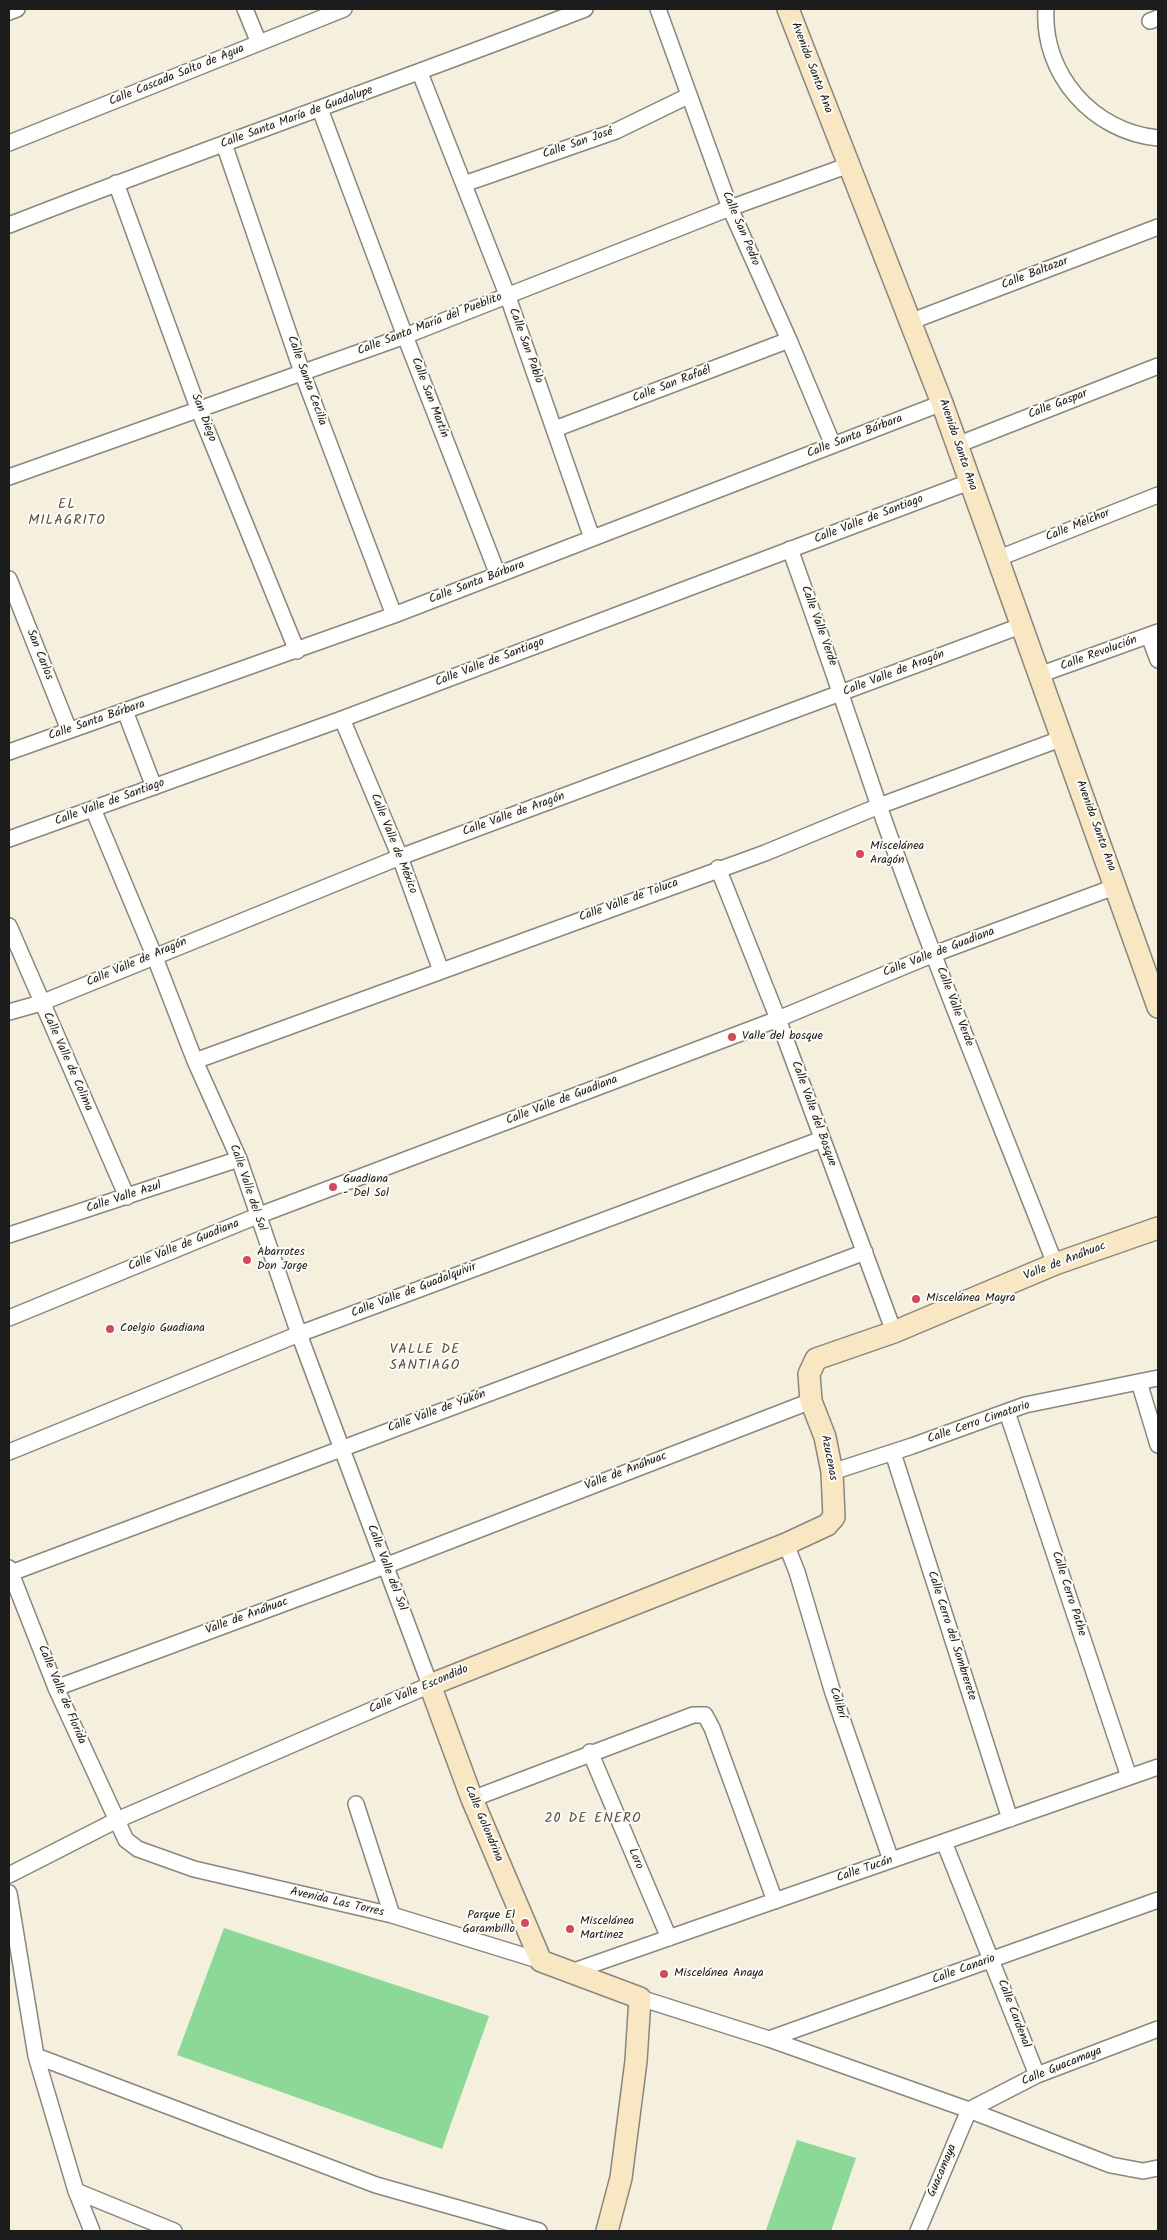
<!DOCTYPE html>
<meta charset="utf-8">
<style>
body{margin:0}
#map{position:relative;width:1167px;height:2240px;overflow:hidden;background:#f5efde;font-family:Kalam,sans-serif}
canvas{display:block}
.frame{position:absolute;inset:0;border:10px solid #1c1c1c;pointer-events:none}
</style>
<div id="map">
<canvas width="1167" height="2240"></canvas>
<div class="frame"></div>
</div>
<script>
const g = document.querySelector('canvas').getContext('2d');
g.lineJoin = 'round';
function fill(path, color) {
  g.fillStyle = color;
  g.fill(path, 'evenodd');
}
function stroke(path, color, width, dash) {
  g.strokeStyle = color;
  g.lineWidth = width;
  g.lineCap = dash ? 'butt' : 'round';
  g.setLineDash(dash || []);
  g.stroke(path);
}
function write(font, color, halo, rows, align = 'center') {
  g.font = font + ' Kalam,sans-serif';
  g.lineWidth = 4;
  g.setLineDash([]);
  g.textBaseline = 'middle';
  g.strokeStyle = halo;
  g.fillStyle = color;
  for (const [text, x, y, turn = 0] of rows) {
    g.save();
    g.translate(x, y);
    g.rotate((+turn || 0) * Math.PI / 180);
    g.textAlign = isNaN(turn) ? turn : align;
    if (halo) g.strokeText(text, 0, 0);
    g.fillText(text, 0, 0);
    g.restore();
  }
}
const green = new Path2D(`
 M224,1928L489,2016L442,2149L177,2055Z
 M797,2140L856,2158L831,2231L766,2230Z`);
const street = new Path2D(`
 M245,9L259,43
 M658,9L730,208L789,340L833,445
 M1046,9C1042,74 1093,132 1158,138
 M9,12L17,9
 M1150,21L1158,18
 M420,73L508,297L592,538
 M320,109L405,336L498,575
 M9,143L344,9
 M224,144L302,372L394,615
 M116,183L198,408L297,651
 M464,184L616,131L688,96
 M9,225C200,150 394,83 585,9
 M912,321L1158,227
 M555,429L789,340
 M957,445L1158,366
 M9,477L405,336L730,208L849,165
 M790,549C821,635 850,721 879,806C933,961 996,1112 1055,1264
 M999,558L1158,495
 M9,579L69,730
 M1149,636L1158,660
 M1039,675L1158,632
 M125,711L154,787
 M342,719L400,857L441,971
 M9,752L394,615L942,403
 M9,839L342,719L969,482
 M718,868L778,1019L894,1332
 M9,926L127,1197
 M9,1012L41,1003L400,857L1023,625
 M195,1061L765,853L879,806L1063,738
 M9,1235L239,1159
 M9,1318L257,1216L778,1019L934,954L1117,886
 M1139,1382L1158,1445
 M1007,1412L1129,1777
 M9,1452L299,1334L822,1139
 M893,1453L1010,1819
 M832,1472L912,1446L1025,1405L1158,1378
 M786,1544L797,1572L833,1693L891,1860
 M9,1568L56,1688L126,1840L138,1849L194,1869L392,1915L541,1961
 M11,1573L865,1252
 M56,1688L385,1566L811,1401
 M590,1752L669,1938
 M472,1799L693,1715H705L712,1728L775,1901
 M356,1804L392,1915
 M944,1842L1037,2075
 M9,1875L117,1820L430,1685L299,1334L239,1159L195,1061L154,955L93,809
 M9,1893L36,2056L76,2191L92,2231
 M571,1972L1158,1767
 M640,1998L769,2039L969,2110L1111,2165L1143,2171L1158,2168
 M769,2039L1158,1900
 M36,2056L376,2185L539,2231
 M76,2191L174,2231
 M918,2231L969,2110L1037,2075L1158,2029`);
const secondary = new Path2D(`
 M788,9L942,403L1158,1007
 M607,2231L621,2178L636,2061L640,1998L541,1961L472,1799L430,1685L786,1544L827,1525L834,1517L832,1472L825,1437L811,1401L809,1374L816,1359L894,1332L1055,1264L1158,1228`);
const markers = [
 [860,854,5,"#d1495b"],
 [732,1037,5,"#d1495b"],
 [333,1187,5,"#d1495b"],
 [247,1260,5,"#d1495b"],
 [916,1299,5,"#d1495b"],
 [110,1329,5,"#d1495b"],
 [525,1923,5,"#d1495b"],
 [570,1929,5,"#d1495b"],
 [664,1974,5,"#d1495b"]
];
const streetNames = [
 ["Avenida Santa Ana",811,68,69],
 ["Calle Cascada Salto de Agua",177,76,-22],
 ["Calle Santa María de Guadalupe",297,118,-20],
 ["Calle San José",578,144,-19],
 ["Calle San Pedro",740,229,67],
 ["Calle Baltazar",1035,274,-21],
 ["Calle Santa María del Pueblito",430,325,-21],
 ["Calle San Pablo",525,346,70],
 ["Calle Santa Cecilia",306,381,70],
 ["Calle San Rafaél",672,385,-21],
 ["Calle San Martín",429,398,69],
 ["Calle Gaspar",1058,405,-21],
 ["San Diego",203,418,69],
 ["Calle Santa Bárbara",855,437,-21],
 ["Avenida Santa Ana",957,445,71],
 ["Calle Valle de Santiago",869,520,-21],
 ["Calle Melchor",1078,526,-22],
 ["Calle Santa Bárbara",477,583,-21],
 ["Calle Valle Verde",818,626,70],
 ["Calle Revolución",1099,654,-20],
 ["San Carlos",39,655,68],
 ["Calle Valle de Santiago",490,663,-21],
 ["Calle Valle de Aragón",894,674,-21],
 ["Calle Santa Bárbara",97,721,-19],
 ["Calle Valle de Santiago",110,803,-20],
 ["Calle Valle de Aragón",514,815,-20],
 ["Avenida Santa Ana",1095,826,70],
 ["Calle Valle de México",393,844,68],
 ["Calle Valle de Toluca",629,901,-20],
 ["Calle Valle de Guadiana",939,953,-21],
 ["Calle Valle de Aragón",137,963,-23],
 ["Calle Valle Verde",954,1007,69],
 ["Calle Valle de Colima",67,1062,66],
 ["Calle Valle de Guadiana",562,1101,-21],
 ["Calle Valle del Bosque",813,1114,70],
 ["Calle Valle del Sol",247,1188,71],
 ["Calle Valle Azul",124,1198,-18],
 ["Calle Valle de Guadiana",184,1246,-22],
 ["Valle de Anáhuac",1065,1262,-21],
 ["Calle Valle de Guadalquivir",414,1291,-21],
 ["Calle Valle de Yukón",437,1412,-20],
 ["Calle Cerro Cimatario",979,1423,-19],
 ["Azucenas",828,1458,79],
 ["Valle de Anáhuac",626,1472,-21],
 ["Calle Valle del Sol",386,1568,69],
 ["Calle Cerro Pathe",1068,1594,72],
 ["Valle de Anáhuac",247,1617,-20],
 ["Calle Cerro del Sombrerete",951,1636,72],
 ["Calle Valle Escondido",419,1690,-23],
 ["Calle Valle de Florida",61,1695,67],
 ["Colibrí",837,1703,72],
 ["Calle Golondrina",483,1824,67],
 ["Loro",635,1859,67],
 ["Calle Tucán",865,1870,-19],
 ["Avenida Las Torres",337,1903,13],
 ["Calle Canario",964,1970,-20],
 ["Calle Cardenal",1013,2014,69],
 ["Calle Guacamaya",1062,2067,-22],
 ["Guacamaya",943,2171,-67]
];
const poiNames = [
 ["Miscelánea",870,847],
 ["Aragón",870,861],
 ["Valle del bosque",742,1037],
 ["Guadiana",343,1180],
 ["- Del Sol",343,1194],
 ["Abarrotes",257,1253],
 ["Don Jorge",257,1267],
 ["Miscelánea Mayra",926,1299],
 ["Coelgio Guadiana",120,1329],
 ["Parque El",515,1916,"right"],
 ["Garambillo",515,1930,"right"],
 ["Miscelánea",580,1922],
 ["Martinez",580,1936],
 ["Miscelánea Anaya",674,1974]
];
const neighbourhoodNames = [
 ["EL",67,506],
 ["MILAGRITO",67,522],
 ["VALLE DE",425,1351],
 ["SANTIAGO",425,1367],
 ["20 DE ENERO",593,1820]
];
fill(green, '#8cd997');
stroke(street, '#88867d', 18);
stroke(secondary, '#88867d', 24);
stroke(street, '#fff', 15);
stroke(secondary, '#f9e7c3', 21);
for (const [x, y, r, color] of markers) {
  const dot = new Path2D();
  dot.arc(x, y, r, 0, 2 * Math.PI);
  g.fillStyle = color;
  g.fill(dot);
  stroke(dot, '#fdfcf7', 2);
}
write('12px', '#1c1c1c', '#fdfcf7', streetNames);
write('12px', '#1c1c1c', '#fdfcf7', poiNames, 'left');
g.letterSpacing = '1px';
write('14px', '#5e4d45', '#fdfcf7', neighbourhoodNames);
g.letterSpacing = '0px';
</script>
